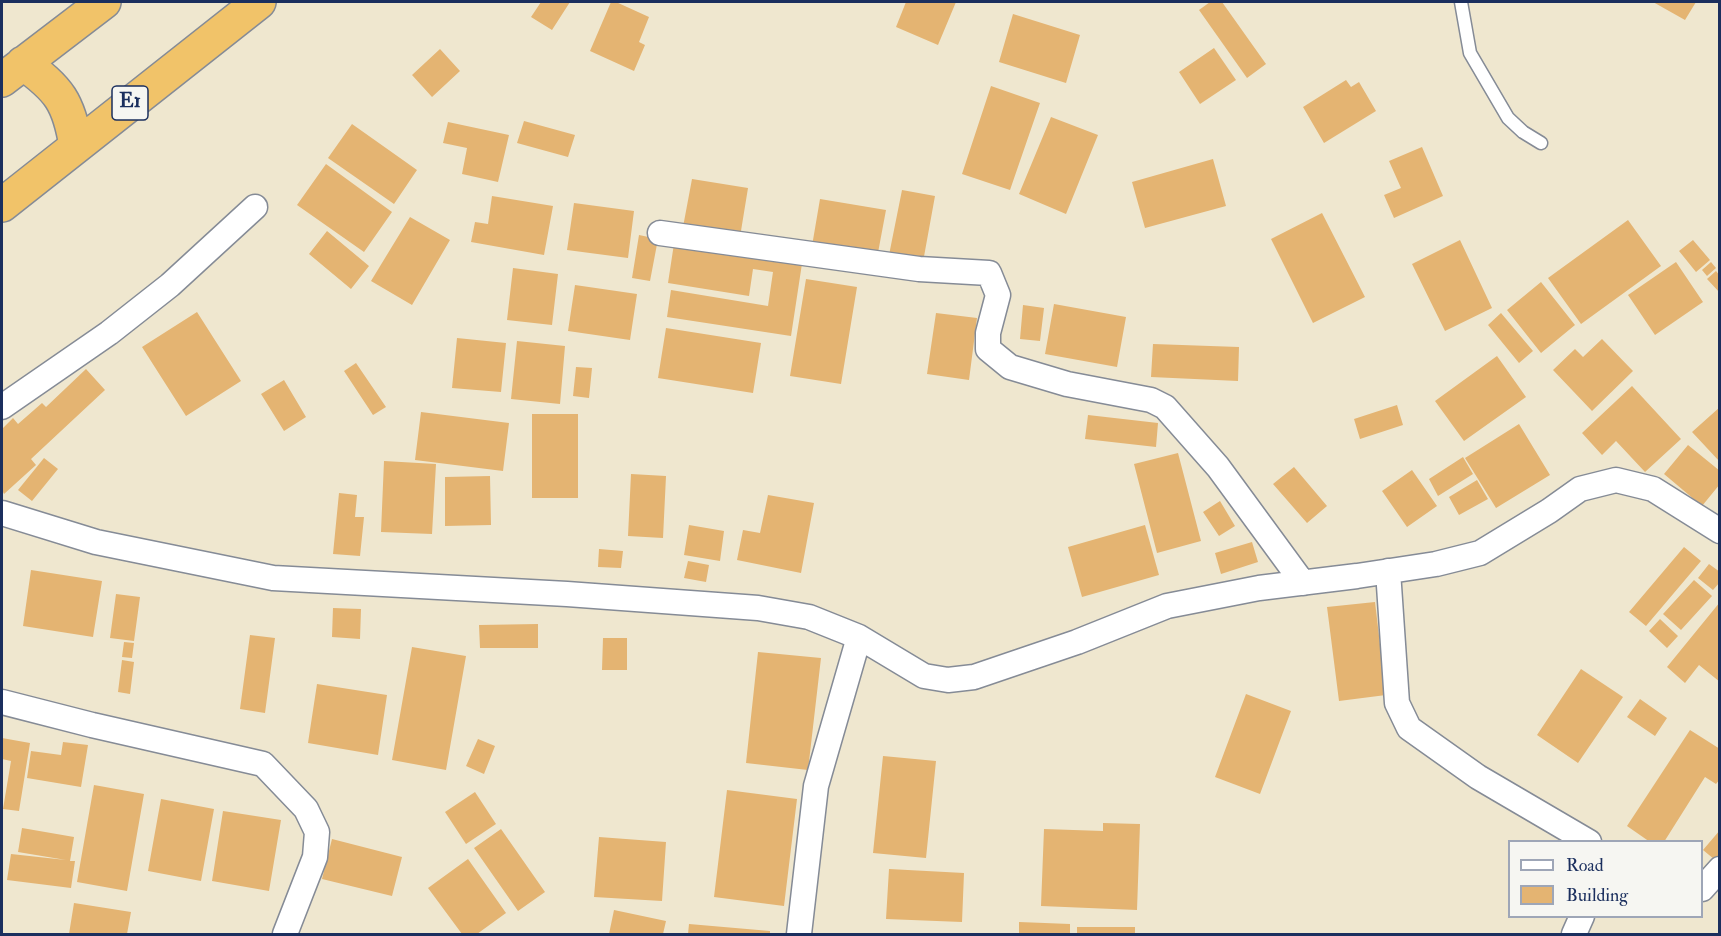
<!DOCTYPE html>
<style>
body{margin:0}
#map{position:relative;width:1721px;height:936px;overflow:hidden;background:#efe7cf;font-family:"IM FELL Double Pica",serif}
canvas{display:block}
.frame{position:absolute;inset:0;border:3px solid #1b2f5e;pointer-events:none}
.legend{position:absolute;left:1508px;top:840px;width:195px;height:78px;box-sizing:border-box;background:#f6f6f2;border:2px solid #9ea6b7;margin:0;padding:8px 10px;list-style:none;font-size:18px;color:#1b2f5e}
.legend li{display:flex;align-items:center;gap:12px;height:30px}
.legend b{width:30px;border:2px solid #9ea6b7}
</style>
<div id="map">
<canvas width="1721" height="936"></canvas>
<div class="frame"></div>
<ul class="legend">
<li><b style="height:8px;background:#fff"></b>Road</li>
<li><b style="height:16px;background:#e4b472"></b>Building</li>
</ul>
</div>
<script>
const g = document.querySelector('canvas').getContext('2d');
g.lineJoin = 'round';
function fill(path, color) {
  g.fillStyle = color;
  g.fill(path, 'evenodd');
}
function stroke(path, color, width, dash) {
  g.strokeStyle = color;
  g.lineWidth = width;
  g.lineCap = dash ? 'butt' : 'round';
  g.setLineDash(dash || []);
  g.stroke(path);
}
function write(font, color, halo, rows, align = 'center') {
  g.font = font + ' "IM FELL Double Pica",serif';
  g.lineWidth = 5;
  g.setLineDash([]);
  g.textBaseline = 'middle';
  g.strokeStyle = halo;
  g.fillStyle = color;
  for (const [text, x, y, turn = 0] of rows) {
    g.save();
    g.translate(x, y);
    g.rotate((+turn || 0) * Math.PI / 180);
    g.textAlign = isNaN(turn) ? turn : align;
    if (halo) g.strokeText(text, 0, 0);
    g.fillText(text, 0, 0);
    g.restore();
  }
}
const building = new Path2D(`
 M541,2H570L552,30L531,17Z
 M611,2H616L649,17L639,42L645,45L634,71L590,51Z
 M906,2H956L938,45L896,27Z
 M1210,2H1222L1266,64L1247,78L1199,10Z
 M1653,2H1696L1685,20Z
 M1013,14L1080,35L1066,83L999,62Z
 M1214,48L1236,80L1200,104L1179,72Z
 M440,49L460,71L432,97L412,75Z
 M1346,80L1351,87L1359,82L1376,111L1324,143L1303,107Z
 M991,86L1040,103L1010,190L962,174Z
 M1051,117L1098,135L1066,214L1019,194Z
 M524,121L575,135L568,157L517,143Z
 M448,122L509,135L498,182L462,174L467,148L443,143Z
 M352,124L417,170L394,204L328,158Z
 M1422,147L1443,196L1394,218L1384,195L1401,188L1389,161Z
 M1213,159L1226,206L1145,228L1132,182Z
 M326,164L392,212L364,252L297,205Z
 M692,179L748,188L740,237L683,227Z
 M902,190L935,196L923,262L889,255Z
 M492,196L553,206L544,255L471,242L475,222L488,224Z
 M820,199L886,210L877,258L812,246Z
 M574,203L634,211L628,258L567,250Z
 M1322,213L1365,297L1313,323L1271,239Z
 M410,217L450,240L412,305L371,281Z
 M1628,220L1661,266L1581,324L1548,278Z
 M327,231L369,266L351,289L309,254Z
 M639,235L658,239L650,281L632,278Z
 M675,237L803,257L791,336L667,317L671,290L768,306L773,272L753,269L749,296L668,283Z
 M1460,240L1492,308L1445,331L1412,264Z
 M1693,240L1710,260L1696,272L1679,251Z
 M1676,262L1703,302L1655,335L1628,295Z
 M1711,262L1716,268L1707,276L1702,270Z
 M513,268L558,274L552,325L507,320Z
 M1716,271L1720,276V293L1707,279Z
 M806,279L857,287L841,384L790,376Z
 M1541,282L1575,325L1541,353L1507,310Z
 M575,285L637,294L630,340L568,331Z
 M1054,304L1126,317L1117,367L1045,354Z
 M1023,305L1044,308L1040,341L1020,339Z
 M197,312L241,381L186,416L142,347Z
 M936,313L977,318L969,380L927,374Z
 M1501,313L1533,351L1519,363L1488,325Z
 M666,328L761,343L753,393L658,378Z
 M457,338L506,343L501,392L452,388Z
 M1602,339L1633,371L1592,411L1553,370L1575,349L1583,357Z
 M517,341L565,346L560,404L511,399Z
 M1153,344L1239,347L1238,381L1151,377Z
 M1497,356L1526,397L1464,441L1435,401Z
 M356,363L386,407L373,415L344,371Z
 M576,367L592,368L589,398L573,396Z
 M86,369L105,390L31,459L36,465L4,494L2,490V429L13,418L18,424L42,403L46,407Z
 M284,380L306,417L284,431L261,394Z
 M1632,386L1681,439L1645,472L1616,441L1602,455L1582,433Z
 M1397,405L1403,425L1360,439L1354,419Z
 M1720,407V462L1692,432Z
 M421,412L509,423L503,471L415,460Z
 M532,414H578V498H532Z
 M1088,415L1158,423L1156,447L1085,439Z
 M1519,424L1550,475L1496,508L1465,458Z
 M1688,445L1720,471V484L1702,506L1664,474Z
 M1178,453L1201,541L1157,553L1134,464Z
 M1463,457L1473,474L1438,496L1429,479Z
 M44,458L58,469L32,501L18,490Z
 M384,461L436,464L432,534L381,532Z
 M1294,467L1327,506L1307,523L1273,484Z
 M1412,470L1437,506L1407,527L1382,491Z
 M631,474L666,476L663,538L628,536Z
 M490,476L491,525L445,526V477Z
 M1477,480L1488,499L1459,515L1449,497Z
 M339,493L357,495L355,517H364L360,556L333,554Z
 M768,495L814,503L801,573L737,560L743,530L760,533Z
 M1220,501L1235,526L1219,536L1203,512Z
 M689,525L724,531L720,561L684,555Z
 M1145,525L1159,575L1082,597L1068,547Z
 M1252,542L1258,562L1221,574L1215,553Z
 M1684,547L1701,561L1646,626L1629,612Z
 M599,549L623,551L621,568L598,567Z
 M688,561L709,565L706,582L684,578Z
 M1709,564L1720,572V582L1713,590L1698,578Z
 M31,570L102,581L93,637L23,626Z
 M1694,580L1712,596L1681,630L1663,614Z
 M116,594L140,597L134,641L110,638Z
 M1375,602L1386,695L1339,701L1327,607Z
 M1720,602V682L1699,665L1685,683L1667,667Z
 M333,608L361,609L360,639L332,637Z
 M1660,619L1678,636L1667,648L1649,631Z
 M538,624V648H480L479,625Z
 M250,635L275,638L265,713L240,709Z
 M603,638H627V670H602Z
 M124,642L134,643L132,658L122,657Z
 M412,647L466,656L446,770L392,760Z
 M758,652L821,658L808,770L746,763Z
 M122,660L134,662L130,694L118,692Z
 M1581,669L1623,697L1578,763L1537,735Z
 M317,684L387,695L378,755L308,743Z
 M1246,694L1291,711L1260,794L1215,777Z
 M1640,699L1667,718L1655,736L1627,717Z
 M1690,730L1720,749V779L1716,784L1705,777L1664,842H1650L1627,826Z
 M2,738L30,743L19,811L3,809L11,761L2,759Z
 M478,739L495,746L484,774L466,766Z
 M63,742L88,745L81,787L27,778L31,751L61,755Z
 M883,756L936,761L926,858L873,853Z
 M94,785L144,794L127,891L77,882Z
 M727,790L797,799L784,906L714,897Z
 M475,792L496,824L466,844L445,812Z
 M161,799L214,809L201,881L148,871Z
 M223,811L281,820L269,891L212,881Z
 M1103,823L1140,824L1137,910L1041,906L1044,829L1103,831Z
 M22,828L74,837L70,861H75L71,888L7,880L11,854L66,860L18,852Z
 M501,829L545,892L518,911L474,848Z
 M1720,830V864L1703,850Z
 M599,837L666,842L662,901L594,897Z
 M332,839L402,857L392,896L322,879Z
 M468,859L506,913L477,934H462L428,888Z
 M889,869L964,873L962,922L886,919Z
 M74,903L131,912L127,934H69Z
 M614,910L666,921L663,934H609Z
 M1019,922L1070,924V934H1019Z
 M689,924L770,931V934H688Z
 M1077,927H1135V934H1077Z`);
const service = new Path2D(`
 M1461,2L1470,53L1508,118L1523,132L1541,143`);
const minor = new Path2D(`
 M660,233L919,269L989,273L998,295L988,333V349L1010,367L1067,384L1151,400L1165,407L1218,467L1303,583
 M2,407L109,333L170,285L255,207
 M2,513L96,542L273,578L567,594L758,608L809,617L859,637L924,676L948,680L974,677L1077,642L1167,606L1259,588L1357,576L1436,564L1480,553L1549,511L1580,489L1616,480L1653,489L1720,531
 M1388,571L1397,703L1409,728L1478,777L1589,842
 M2,702L92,725L263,764L306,809L317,832L315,857L285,934
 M1702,889L1720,869
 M799,934L816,786L859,637
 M1574,934L1582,916`);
const motorway = new Path2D(`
 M23,63C59,89 69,102 76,146
 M2,80L104,2
 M2,205L259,2`);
const shields = [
 [130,103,36]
];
const shieldNames = [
 ["E1",130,103]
];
fill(building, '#e4b472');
stroke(service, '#858b96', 15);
stroke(minor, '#858b96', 27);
stroke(motorway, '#858b96', 36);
stroke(service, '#fff', 12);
stroke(minor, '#fff', 24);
stroke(motorway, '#f1c369', 33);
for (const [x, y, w] of shields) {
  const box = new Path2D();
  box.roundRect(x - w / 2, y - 17, w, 34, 4.5);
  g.fillStyle = '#f6f6f2';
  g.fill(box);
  stroke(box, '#1b2f5e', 1.5);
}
write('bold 20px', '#1b2f5e', null, shieldNames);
</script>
